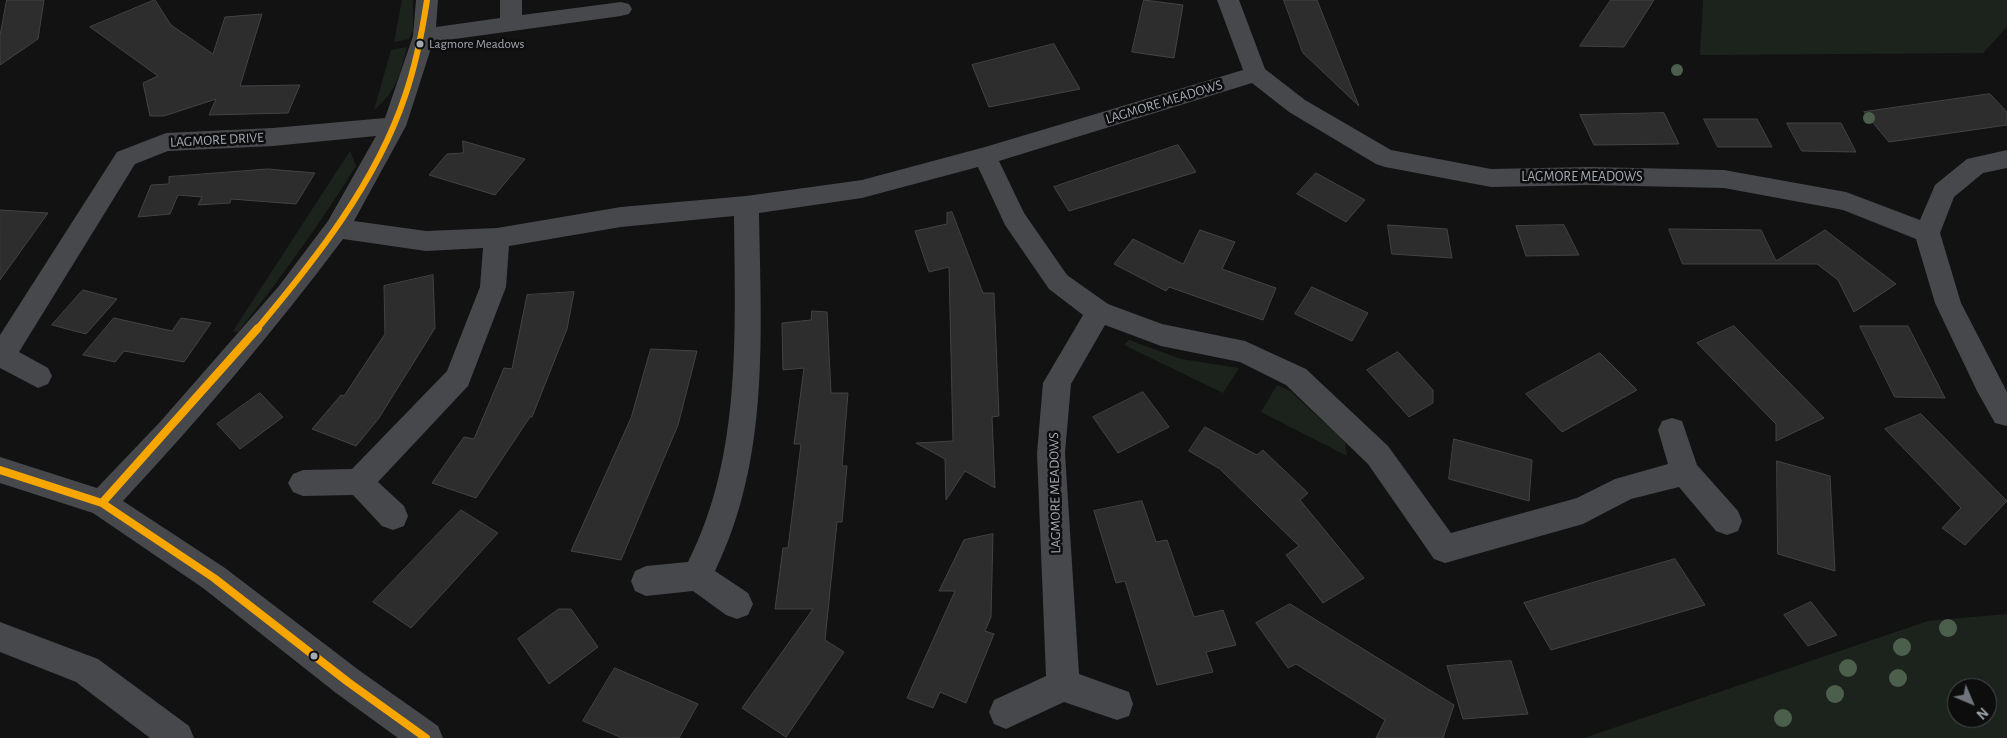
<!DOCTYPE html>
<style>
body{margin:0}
#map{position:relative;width:2007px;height:738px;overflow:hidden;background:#121213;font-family:"Alegreya Sans",sans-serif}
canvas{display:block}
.north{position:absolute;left:1947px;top:678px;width:50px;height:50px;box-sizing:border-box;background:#0d0d0e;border:1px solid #494b50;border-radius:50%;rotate:135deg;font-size:14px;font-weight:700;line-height:20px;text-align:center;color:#a3a9b3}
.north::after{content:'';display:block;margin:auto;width:18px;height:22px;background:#70747b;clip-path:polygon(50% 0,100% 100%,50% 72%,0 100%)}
</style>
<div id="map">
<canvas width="2007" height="738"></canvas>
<div class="north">N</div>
</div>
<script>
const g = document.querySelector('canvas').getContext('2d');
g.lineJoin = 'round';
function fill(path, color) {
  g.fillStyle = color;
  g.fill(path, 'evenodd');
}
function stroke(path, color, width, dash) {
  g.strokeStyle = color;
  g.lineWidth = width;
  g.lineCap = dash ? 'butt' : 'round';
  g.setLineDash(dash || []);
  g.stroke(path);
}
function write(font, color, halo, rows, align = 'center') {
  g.font = font + ' "Alegreya Sans",sans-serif';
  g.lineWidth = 5;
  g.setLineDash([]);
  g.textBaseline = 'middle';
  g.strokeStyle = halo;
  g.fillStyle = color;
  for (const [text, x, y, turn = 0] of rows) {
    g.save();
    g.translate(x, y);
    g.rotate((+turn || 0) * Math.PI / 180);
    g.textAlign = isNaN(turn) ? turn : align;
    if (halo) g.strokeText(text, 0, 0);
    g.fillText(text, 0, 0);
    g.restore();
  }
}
const green = new Path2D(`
 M402,0H413V30L409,39L394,42Z
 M1703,0H2007V27L1983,53L1700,55Z
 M407,47C400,74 397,91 374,110L391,50Z
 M350,151L356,166C320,224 281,278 238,332L233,331Z
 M1129,340L1181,359L1239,368L1223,393L1124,345Z
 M1277,385L1290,391L1345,442L1347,456L1261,412Z
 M2007,614V738H1584L1928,621ZM1957,688H1987V718H1957Z`);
const building = new Path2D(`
 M7,0H44L38,39L0,65V36Z
 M155,0L171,25L213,54L225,17L262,14L240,86L300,85L288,113L209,115L216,99L164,116H150L143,83L158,76L90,27Z
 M1144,0L1183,5L1174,58L1132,52Z
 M1284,0H1317L1359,106L1303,53Z
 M1611,0H1654L1624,47L1580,46Z
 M1054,44L1080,89L989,107L972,65Z
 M1990,94L2007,112V125L1889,142L1864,112Z
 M1664,113L1679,144L1594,145L1580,115Z
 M1704,119H1757L1772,147H1718Z
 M1787,123H1841L1856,152L1802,151Z
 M463,141L525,159L495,195L429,175L447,154L463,153Z
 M1178,145L1196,172L1069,211L1054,187Z
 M268,169L315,173L296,204L231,199L230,203L198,205L202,197L178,195L170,214L138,217L151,185L169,184V177Z
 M1316,173L1365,200L1346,222L1297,194Z
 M0,210L48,213L0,280Z
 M952,212L983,293H994L999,416L992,417L995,488L965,471L946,500L945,459L916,443L953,441L949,267L929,272L915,231L947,224V213Z
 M1388,225L1447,229L1452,258L1392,254Z
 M1564,225L1579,255L1526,256L1516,226Z
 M1669,229L1761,230L1776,261L1825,230L1896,284L1854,312L1838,280L1817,264H1683Z
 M1200,230L1235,242L1222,269L1276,288L1263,320L1169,287L1166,291L1114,264L1133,239L1183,264Z
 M433,275L435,328L379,418L356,446L312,429L341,395L344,396L385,334L384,286Z
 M1312,287L1368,313L1352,341L1295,314Z
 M83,290L117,299L86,334L52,325Z
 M574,292L567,329L532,417H530L476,498L432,483L464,437L474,439L504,368L512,369L527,295Z
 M812,311L827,312L831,393H848L842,466H847L842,522H837L825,640L844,652L786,737L742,708L813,609H775L783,548H788L801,444H794L804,368L783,370L782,323L811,320Z
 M114,318L172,331L181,318L211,323L184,362L124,351L115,362L83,355Z
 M1734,326L1778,371L1824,418L1776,441V424L1697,343Z
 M1860,326H1908L1945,398L1895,397Z
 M651,349L697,351L678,425L621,560L571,551L631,418Z
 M1398,352L1433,390V403L1409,417L1367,370Z
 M1600,353L1637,390L1562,432L1526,394Z
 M1143,392L1169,427L1118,453L1093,417Z
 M260,393L283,417L240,449L217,424Z
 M1921,414L2007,501L1965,545L1942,528L1961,508L1885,429Z
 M1205,427L1257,455L1263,450L1308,493L1300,500L1364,578L1323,603L1286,555L1299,546L1220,469L1189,451Z
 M1454,439L1532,460L1529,501L1449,479Z
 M1777,461L1830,476L1835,571L1778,554Z
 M1142,501L1156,542L1167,540L1194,617L1223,610L1236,645L1206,652L1213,672L1157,685L1125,581L1116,583L1094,511Z
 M461,510L498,533L411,628L373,602Z
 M993,534L991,617L985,631L994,634L966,703L940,692L933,708L907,698L955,591H939L964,540Z
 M1675,559L1705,605L1551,650L1524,603Z
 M1811,602L1837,635L1808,646L1784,615Z
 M1290,604L1454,705L1443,738H1376L1385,720L1296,664L1288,668L1256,623Z
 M559,609H571L598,647L549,684L518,639Z
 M1511,661L1528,714L1463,719L1447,666Z
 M615,668L698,704L679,738H622L583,721Z`);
const minor = new Path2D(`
 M416,0H438L436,27L500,18V0H522V15L621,2L629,4L632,9L629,14L621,16L433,42L406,126L354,221L426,231L497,228L621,207L746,196L862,180L985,147L1243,70L1217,0H1239L1265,69L1305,100L1391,150L1491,169L1590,167L1724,170L1846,192L1920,220L1935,185L1967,159L2007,150V168L1983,173L1954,197L1940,233L1961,303L2007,392V426L1995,423L1977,391L1935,303L1916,239L1843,210L1724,188L1590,185L1491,187L1385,167L1376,164L1289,112L1252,83L999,161L1024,213L1067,275L1108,304L1162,324L1245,341L1306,369L1388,446L1451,533L1577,498L1615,479L1668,464L1658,430L1662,421L1672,418L1682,421L1697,465L1738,511L1742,521L1738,531L1727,535L1716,531L1679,487L1631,499L1583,524L1445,563L1434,559L1368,464L1286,385L1240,362L1161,346L1105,325L1071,384L1065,453L1079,674L1129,692L1133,704L1129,716L1117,720L1064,702L1006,729L994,724L989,712L994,700L1046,676L1037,453L1043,383L1083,315L1049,289L1005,225L978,167L862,198L759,213C761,334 770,459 715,571L748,593L753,604L748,615L737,619L726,615L693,591L646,596L635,591L631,581L635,571L646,566L688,562C742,456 735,332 734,216L621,227L509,246L506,287L468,386L378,482L404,506L408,516L404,526L393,530L382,526L353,495L303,496L293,492L288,483L293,474L303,470L352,469L447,371L480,287L483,248L426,251L343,239C275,330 201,417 123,501L225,568L360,671L438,726L443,738H398L336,693L203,588L93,513L0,483V457L97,488L160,422L279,286L328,221L376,136L273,146L168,151L135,164L19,352L48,368L52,376L48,384L38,388L0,368V335L117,152L166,133L273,128L385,118L413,36Z
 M0,622L98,659L189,726L194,738H150L76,682L0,652Z`);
const bus1Far1 = new Path2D(`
 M257,329C315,260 376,183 405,96C416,64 422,33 427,0`);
const bus1 = new Path2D(`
 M0,470L102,503L214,578L348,682L426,738
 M102,503L258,328`);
const trees = [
 [1677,70,6],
 [1869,118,6],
 [1948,628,9],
 [1902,647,9],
 [1848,668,9],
 [1898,678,9],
 [1835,694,9],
 [1783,718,9]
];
const markers = [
 [420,44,4.5,"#a3a9b3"],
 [314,656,4.5,"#a3a9b3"]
];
const busNames = [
 ["Lagmore Meadows",429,44]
];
const streetNames = [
 ["LAGMORE MEADOWS",1164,102,-17],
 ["LAGMORE DRIVE",217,140,-3],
 ["LAGMORE MEADOWS",1582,177],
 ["LAGMORE MEADOWS",1055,493,-91]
];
fill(green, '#1c231d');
fill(building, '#2d2d2e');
stroke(building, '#424346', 1);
fill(minor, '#47484b');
stroke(bus1Far1, '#f7a600', 6);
stroke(bus1, '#f7a600', 8);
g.fillStyle = '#4c5f4c';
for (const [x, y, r] of trees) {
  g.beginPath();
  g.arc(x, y, r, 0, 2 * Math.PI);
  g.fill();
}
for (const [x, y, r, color] of markers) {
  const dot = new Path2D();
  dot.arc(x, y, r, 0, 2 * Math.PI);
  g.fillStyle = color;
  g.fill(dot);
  stroke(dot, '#0d0d0e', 2);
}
write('13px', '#a3a9b3', '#0d0d0e', busNames, 'left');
write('14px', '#a3a9b3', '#0d0d0e', streetNames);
</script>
